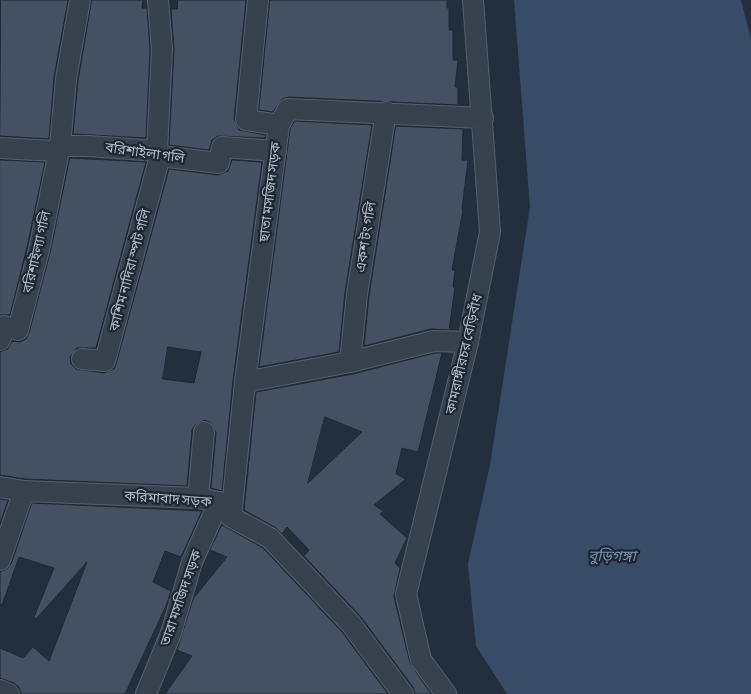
<!DOCTYPE html>
<meta charset="utf-8">
<style>
body{margin:0}
canvas{display:block;background:#242f3e}
</style>
<canvas width="751" height="694"></canvas>
<script>
const g = document.querySelector('canvas').getContext('2d');
g.lineJoin = 'round';
function fill(path, color) {
  g.fillStyle = color;
  g.fill(path, 'evenodd');
}
function stroke(path, color, width, dash) {
  g.strokeStyle = color;
  g.lineWidth = width;
  g.lineCap = dash ? 'butt' : 'round';
  g.setLineDash(dash || []);
  g.stroke(path);
}
function write(font, color, halo, rows, align = 'center') {
  g.font = font + ' "Asap Condensed","Noto Sans Bengali",sans-serif';
  g.lineWidth = 4.5;
  g.setLineDash([]);
  g.textBaseline = 'middle';
  g.strokeStyle = halo;
  g.fillStyle = color;
  for (const [text, x, y, turn = 0] of rows) {
    g.save();
    g.translate(x, y);
    g.rotate((+turn || 0) * Math.PI / 180);
    g.textAlign = isNaN(turn) ? turn : align;
    if (halo) g.strokeText(text, 0, 0);
    g.fillText(text, 0, 0);
    g.restore();
  }
}
const water = new Path2D(`
 M514,0H741L751,39V694H507L476,646L468,564L490,465L530,207Z`);
const building = new Path2D(`
 M1,0H68L54,77L49,139L0,136Z
 M92,0H143L142,8H147L150,49L146,138L73,134L78,81Z
 M178,0H246L234,119L239,130L266,135L265,138L218,136L212,140L209,150L169,145L174,50L171,9H177Z
 M270,0H447V8H449V30H453V60H458L455,87H458V105L289,97L282,99L273,112L259,110Z
 M295,121L372,125L345,292L339,352L259,367L290,129Z
 M396,126L463,129L462,160H468L462,209L463,210L452,270L455,271L453,287H455L449,330L431,329L364,346L369,296Z
 M70,158L146,162L96,348H77L70,357L71,364L76,369L104,373L114,369L116,364L169,169L218,175L228,171L232,160L262,162L233,380L222,491L211,488L216,433L211,423L205,420L195,425L192,430L187,486L25,479L0,475V352L8,349L12,341L20,342L26,339L29,333L50,253ZM168,347L201,352L194,383L163,379Z
 M0,160L45,162L27,247L10,315H0Z
 M435,353H442L418,452L402,448L396,474L406,479L374,505L383,511L380,514L407,538L395,563L400,568L394,597L410,663L431,694H415L413,687L361,617L304,556L309,550L287,527L282,534L276,528L244,510L256,392L353,374ZM325,417L362,432L308,483Z
 M0,499L8,500L0,524Z
 M32,503L202,511L181,557L165,551L153,582L171,591L166,606L125,694H21L19,687L14,683L0,678V648L23,658L33,647L49,661L87,562L36,619L34,617L54,568L19,557L2,605L0,604V572L7,569L11,564Z
 M222,525L263,548L342,632L388,694H165L192,656L177,650L193,599L227,557L210,550Z`);
const minor = new Path2D(`
 M279,125L288,109L483,118
 M60,146H89L157,151L160,156L219,163L222,147L276,151
 M0,148L55,151L60,146
 M157,151L162,49L158,0
 M0,340L4,326L18,330L39,250L60,146L66,79L80,0
 M82,359L105,361L160,156
 M350,362L357,294L386,112
 M245,382L350,362L434,341L468,342
 M0,487L24,491L198,498L219,502L231,517L270,538L351,624L403,694
 M198,498L204,432
 M231,517L245,382L279,125L246,120L258,0
 M0,560L24,491
 M0,690L9,694
 M146,694L171,633L192,562L219,502
 M446,694L421,660L406,594L468,342L490,232L473,0`);
const streetNames = [
 ["বরিশাইলা গলি",145,153,8],
 ["ছাতা মসজিদ সড়ক",270,192,-83],
 ["একশ টং গলি",366,237,-81],
 ["বরিশাইল্যা গলি",37,252,-77],
 ["কাশিম নাদিরা স্পট গলি",130,270,-75],
 ["কামরাঙ্গীরচর বেড়িবাঁধ",464,354,-77],
 ["করিমাবাদ সড়ক",168,499,4],
 ["তারা মসজিদ সড়ক",181,598,-71]
];
const waterNames = [
 ["বুড়িগঙ্গা",612,556]
];
fill(water, '#394c67');
fill(building, '#455162');
stroke(building, '#1f2835', 1);
stroke(minor, '#565f6c', 22);
stroke(minor, '#38414e', 20);
write('14px', '#b4bcc9', '#1d2633', streetNames);
write('italic 15px', '#7c92b1', '#1d2633', waterNames);
</script>
